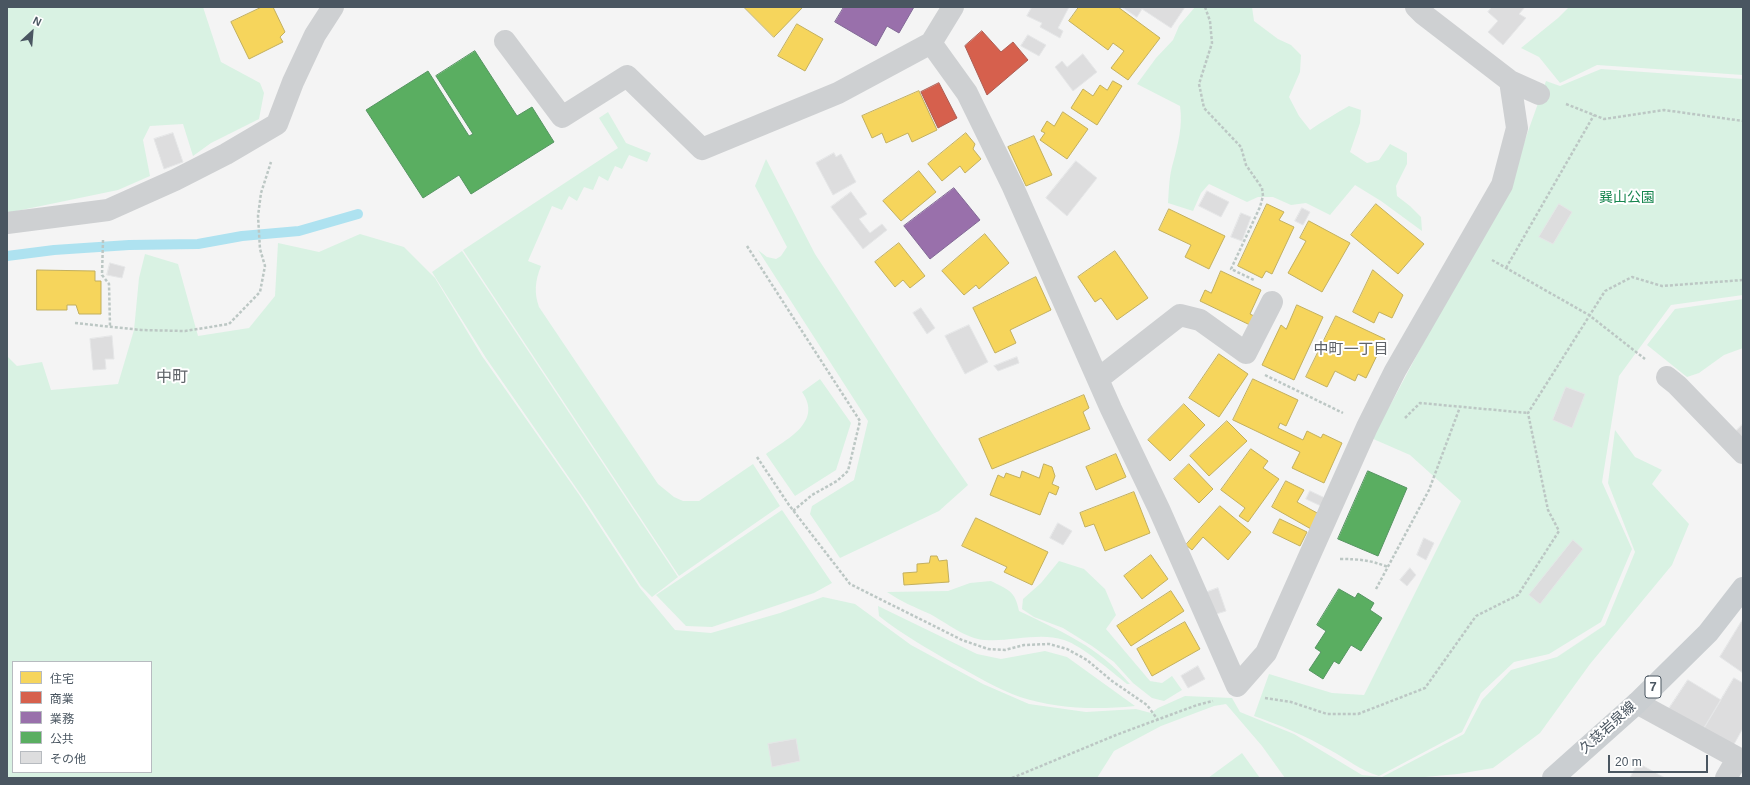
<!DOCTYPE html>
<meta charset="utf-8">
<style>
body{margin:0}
#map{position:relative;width:1750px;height:785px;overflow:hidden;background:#f4f4f4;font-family:Arial,"Noto Sans JP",sans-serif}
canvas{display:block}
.frame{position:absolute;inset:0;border:8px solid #4a5661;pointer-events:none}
.legend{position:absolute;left:12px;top:661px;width:140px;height:112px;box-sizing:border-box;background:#fff;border:1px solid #b7bbc0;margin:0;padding:5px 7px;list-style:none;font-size:12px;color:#4a5661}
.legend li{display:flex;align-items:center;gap:8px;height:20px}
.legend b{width:20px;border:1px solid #b7bbc0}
.north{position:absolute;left:12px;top:12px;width:40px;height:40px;-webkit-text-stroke:3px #fff;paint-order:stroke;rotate:26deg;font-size:11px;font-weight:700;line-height:16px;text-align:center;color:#4a5661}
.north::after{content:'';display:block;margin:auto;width:14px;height:18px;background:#4a5661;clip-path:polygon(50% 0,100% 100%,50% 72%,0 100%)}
.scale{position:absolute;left:1608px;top:755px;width:100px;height:18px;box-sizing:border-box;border:2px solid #4a5661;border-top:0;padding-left:5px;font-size:12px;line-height:14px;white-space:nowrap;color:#4a5661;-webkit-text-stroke:3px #fff;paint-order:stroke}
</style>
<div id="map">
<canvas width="1750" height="785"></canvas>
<div class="frame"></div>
<ul class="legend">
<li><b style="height:11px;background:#f6d55c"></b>住宅</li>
<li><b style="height:11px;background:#d6604d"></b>商業</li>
<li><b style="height:11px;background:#9970ab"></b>業務</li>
<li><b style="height:11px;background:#5aae61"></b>公共</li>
<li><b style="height:11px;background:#ddddde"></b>その他</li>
</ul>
<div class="north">N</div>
<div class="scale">20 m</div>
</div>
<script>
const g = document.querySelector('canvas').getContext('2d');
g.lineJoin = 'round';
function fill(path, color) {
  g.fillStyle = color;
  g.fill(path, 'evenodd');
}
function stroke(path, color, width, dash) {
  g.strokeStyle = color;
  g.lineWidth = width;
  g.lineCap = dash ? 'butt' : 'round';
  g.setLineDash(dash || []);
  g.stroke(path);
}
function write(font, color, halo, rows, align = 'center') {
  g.font = font + ' Arial,"Noto Sans JP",sans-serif';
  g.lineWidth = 4;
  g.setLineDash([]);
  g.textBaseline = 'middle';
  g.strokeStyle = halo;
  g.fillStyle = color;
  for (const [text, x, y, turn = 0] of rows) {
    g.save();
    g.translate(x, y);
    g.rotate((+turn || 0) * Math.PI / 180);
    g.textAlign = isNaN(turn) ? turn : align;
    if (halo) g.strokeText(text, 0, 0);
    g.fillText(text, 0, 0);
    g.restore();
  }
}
const green = new Path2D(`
 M7,7H203L221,62L260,83L264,93L259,119L211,143L193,156L183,124L150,126L143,140L150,176L118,190L7,213Z
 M1195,7H1252L1254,21L1278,39L1291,45L1301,55L1300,72L1289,97L1299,116L1310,130C1323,121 1335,114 1349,106L1361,110L1360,123L1350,152L1367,163L1379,160L1390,144L1407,153V164L1396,186L1397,196L1410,206L1421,217L1422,231L1381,201L1355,185L1330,215L1306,203L1291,205L1273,197H1258L1247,202L1209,184L1201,193L1193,211L1168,203C1169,190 1169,176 1173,163C1178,144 1183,125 1180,106L1137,84L1156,58L1173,40L1179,26Z
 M1569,7H1743V75L1597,65L1560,83L1539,57L1521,48L1558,18Z
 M1601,69L1743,79V295L1671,305L1619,376L1602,482L1632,549L1601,622L1549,654L1514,662L1481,693L1462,732L1379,776C1359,770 1349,760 1330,750C1306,736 1280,725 1254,716L1269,674L1332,693L1364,695L1461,501L1410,455L1371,438L1393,400L1470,255L1521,151L1546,81L1560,86Z
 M608,112L626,143L651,153L647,162L629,155L622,169L615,166L608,181L599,176L593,190L584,187L577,201L569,196L562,210L552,206L528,261L541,266C535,281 534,293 539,307L658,484L674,497L683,501H699L753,464L780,506L679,576L463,250L618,148L599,118Z
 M766,159L815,254L934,436L968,485L939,511L840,558L810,514L812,506L854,480L868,421L758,250L767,257L776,259L781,256L787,247L755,186Z
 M360,234L404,247L435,278L482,356L580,496L640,588L675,630L711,633L780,613L823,597L855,604L911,645L983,684L1029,704L1086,712L1136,709L1151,713L1158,708L1185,696L1232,698L1240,712L1294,734L1362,775L1382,777L1464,734L1482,700L1511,670L1557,657L1605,625L1635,552L1608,483L1615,430L1635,457L1662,470L1652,484L1689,524L1672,565L1590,664L1540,733L1493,768L1458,774L1414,778H1285L1262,746L1226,704L1214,706L1161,726L1114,751L1097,778H7V356L17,366L42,362L51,390L118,384L134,330L139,278L145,254L178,264L198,336L249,328L275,296L278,243L319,252ZM13,662H151V772H13Z
 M462,251L678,577L652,597L641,586L588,505L486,358L432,272Z
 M1743,299V348L1724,355L1699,373L1687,377L1647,345L1675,309Z
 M820,379L851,423L836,470L795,496L766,454C787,439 823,422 802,392Z
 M782,510L832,583L814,593L712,627L686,626L656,595Z
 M1059,561L1084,569L1105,589L1116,615L1106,629L1150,681L1162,683L1172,676L1182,690L1164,701L1152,698L1133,683L1114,662L1092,646L1063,628L1034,617L1022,609L1023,599L1041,583Z
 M991,581C1008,590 1015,590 1019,611C1062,632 1098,646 1130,684H1127C1112,672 1081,645 1064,640C1039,632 1011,642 985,640C966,639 947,623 930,614C914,607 902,602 887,592L948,591L970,583Z
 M878,606L977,654L1001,659L1045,651L1067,657L1135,706C1096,710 1057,709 1020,697C997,689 975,675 954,664C928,649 903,635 879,616Z
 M1242,753L1260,778H1208Z`);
const homes = new Path2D(`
 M262,7H273L285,32L280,37L283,42L249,59L231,22Z
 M744,7H803L774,37Z
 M1079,7H1118L1160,38L1128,80L1111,68L1124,51L1113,43L1108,50L1069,21Z
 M797,24L823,39L805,71L778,56Z
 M1113,81L1122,86L1097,125L1071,108L1083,89L1093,96L1100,85L1107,90Z
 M919,91L937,130L912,142L908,133L886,143L882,133L872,138L862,116Z
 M1063,112L1088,129L1067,159L1040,140L1045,133L1041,131L1047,121L1054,126Z
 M966,133L975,144L973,149L981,159L965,173L960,166L942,181L928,164Z
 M1034,136L1052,175L1026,186L1008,147Z
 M919,171L936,192L901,221L883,201Z
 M1267,204L1284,212L1279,220L1294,227L1272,274L1266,271L1262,278L1238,266Z
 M1376,204L1424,244L1398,274L1351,235Z
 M1169,209L1225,236L1209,269L1185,257L1191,245L1159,230Z
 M1309,221L1350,243L1322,292L1288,273L1306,241L1300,238Z
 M985,234L1009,263L979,289L976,285L964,295L942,271Z
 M899,243L925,276L910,288L903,280L895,287L875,262Z
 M1115,251L1148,298L1117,320L1101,298L1095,302L1078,277Z
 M37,270L95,271V281H101V314H79L76,305H67V310H37Z
 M1373,270L1403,295L1392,318L1379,312L1374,323L1353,312Z
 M1221,271L1261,290L1250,314L1254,316L1250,325L1200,301L1205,290L1211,293Z
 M1036,277L1051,310L1010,330L1016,343L995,353L973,308Z
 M1297,305L1323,317L1294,380L1262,365L1281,325L1286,329Z
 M1336,316L1385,339L1366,378L1358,374L1355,381L1335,371L1327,387L1306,377Z
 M1219,354L1248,374L1219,417L1189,398Z
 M1253,379L1298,400L1286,426L1280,423L1278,428L1303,440L1307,431L1321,438L1323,434L1342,443L1324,483L1292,468L1300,452L1233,420Z
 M1084,395L1089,408L1083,412L1090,429L992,469L979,439Z
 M1184,404L1205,425L1170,461L1148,440Z
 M1227,421L1247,441L1209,476L1190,456Z
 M1251,449L1268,461L1263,468L1279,479L1248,522L1239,516L1245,508L1221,490Z
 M1116,454L1126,477L1096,490L1086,467Z
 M1044,464L1052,467L1055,476L1052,484L1059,487L1056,495L1049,492L1040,515L990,495L998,475L1004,478L1006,473L1020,478L1022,471L1039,478Z
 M1189,464L1213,489L1199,503L1174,479Z
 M1286,481L1304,490L1297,502L1319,514L1311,529L1272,507Z
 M1134,492L1150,533L1105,551L1094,524L1085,527L1080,513Z
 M1220,506L1251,532L1228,560L1203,537L1192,550L1186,545Z
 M976,518L1048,552L1032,585L1004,572L1007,567L962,546Z
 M1280,519L1307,532L1300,546L1273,533Z
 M1151,555L1168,579L1142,599L1124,576Z
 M931,556H937L939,561L947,560L949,582L904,585L903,573L917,572V564L929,563Z
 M1171,591L1184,611L1131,646L1117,626Z
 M1185,622L1200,649L1152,676L1137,649Z`);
const shops = new Path2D(`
 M982,31L1001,52L1013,42L1028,60L987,95L965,46Z
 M939,83L957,118L938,128L921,92Z`);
const offices = new Path2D(`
 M844,7H914L899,33L887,26L876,46L835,22Z
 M954,188L980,220L930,259L904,226Z`);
const public = new Path2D(`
 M475,51L517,116L532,107L554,142L471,194L459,175L423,198L366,110L428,71L469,136L473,134L436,76Z
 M1368,471L1407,488L1378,556L1338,539Z
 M1339,589L1355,598L1358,593L1374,603L1370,610L1382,618L1361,651L1351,645L1339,664L1334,661L1323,679L1309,670L1321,652L1315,648L1326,631L1317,625Z`);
const stream = new Path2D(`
 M7,256L54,250L129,245L198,244L242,236L299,231L358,214`);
const building = new Path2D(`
 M1032,7H1069L1058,28L1063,31L1060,38L1040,27L1042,23L1027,16Z
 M1122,7H1185L1171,28L1142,9L1137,17Z
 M1492,7H1525L1519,14L1526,18L1503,45L1488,32L1498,21L1488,12Z
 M1028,35L1046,45L1039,56L1021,46Z
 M1083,54L1097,72L1073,91L1055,67L1062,61L1067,67Z
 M173,133L183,162L164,169L154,139Z
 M834,153L836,157L841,154L856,182L833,195L816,163Z
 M1076,161L1097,178L1067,216L1046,198Z
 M1207,191L1229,202L1221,217L1199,206Z
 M851,192L867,214L859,219L870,233L882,224L887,230L863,249L831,207Z
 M1559,204L1572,212L1553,244L1539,237Z
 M1302,208L1310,212L1303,225L1295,221Z
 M1241,213L1251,217L1242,241L1231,237Z
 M110,263L125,267L122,278L107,275Z
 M921,308L935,328L927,334L913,313Z
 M969,325L988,362L965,374L945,336Z
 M112,336L114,359H105L106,369L93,370L90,339Z
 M1017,357L1019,363L998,371L994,366Z
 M1566,387L1585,394L1572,428L1553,420Z
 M1743,424V438L1736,431Z
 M1310,491L1325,498L1321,506L1306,499Z
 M1058,523L1072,531L1063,545L1050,538Z
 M1424,538L1434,543L1426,560L1417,555Z
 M1573,540L1583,549L1540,604L1529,595Z
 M1410,568L1416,575L1407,586L1400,580Z
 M1218,588L1226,611L1216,614L1207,592Z
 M1743,619V673L1720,657Z
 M1198,666L1205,679L1188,688L1181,676Z
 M1734,678L1743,683V728L1733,746L1703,730Z
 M1688,680L1721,700L1703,730L1668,710Z
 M796,739L800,761L772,767L768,744Z
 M1638,763L1665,778H1630Z`);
const path = new Path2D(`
 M1205,7L1210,21L1212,43L1199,84L1204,108L1241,147L1246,165L1262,188L1263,196L1260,207L1231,269L1254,280
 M1566,104L1604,119L1664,110L1743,121
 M103,240L102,275L109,284L110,326
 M747,246L860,421L848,471L837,481L812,495L793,511
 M1492,260L1589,315L1645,359
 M1506,268L1594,115
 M75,323L141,330L185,331L229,324L260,292L265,266L260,249L258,216L261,193L271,162
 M1265,375L1343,413
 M1405,418L1420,403L1528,413
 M757,457L789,505L850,584L962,640L988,649L1005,650L1024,645L1049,644L1067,649L1087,660L1112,681L1147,705L1158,720
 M1340,559C1359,559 1370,560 1388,567
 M1376,589L1429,490L1460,407
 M1265,698L1291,702L1327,714H1358L1425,688L1476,616L1518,595L1559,531L1548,510L1528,413L1605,291L1632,277L1662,286L1743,280
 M1012,778L1116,735L1197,705L1213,701`);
const minor = new Path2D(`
 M1416,7L1423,14L1510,81L1539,94
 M505,41L562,117L627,76L702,149L838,93L931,43L953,7
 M931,43L967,93L1013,187L1111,409L1159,509L1237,686L1266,653L1367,427L1395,371L1502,185L1517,128L1510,81
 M7,223L108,210L175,180L226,154L277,124L293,82L315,35L333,7
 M1667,377L1677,385L1743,453
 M1098,379L1180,315L1200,320L1246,353L1272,302
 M1637,703L1743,761
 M1726,778L1737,759`);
const major = new Path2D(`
 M1553,778L1637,703L1708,633L1743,588`);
const shields = [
 [1653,687,16]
];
const shieldNames = [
 ["7",1653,687]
];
const parkNames = [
 ["巽山公園",1627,198]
];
const streetNames = [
 ["久慈岩泉線",1608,728,-42]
];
const neighbourhoodNames = [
 ["中町一丁目",1351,350]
];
const quarterNames = [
 ["中町",172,378]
];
fill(green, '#d9f2e3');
fill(homes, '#f6d55c');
stroke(homes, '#c2af5e', 1);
fill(shops, '#d6604d');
stroke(shops, '#ac5d53', 1);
fill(offices, '#9970ab');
stroke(offices, '#816895', 1);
fill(public, '#5aae61');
stroke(public, '#559461', 1);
stroke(stream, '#aee2f0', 10);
fill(building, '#ddddde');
stroke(building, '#e5e6e7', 1);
stroke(path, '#bcc7c4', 2.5, [3, 2]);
stroke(minor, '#ced0d2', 22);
stroke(major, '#caced1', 22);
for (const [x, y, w] of shields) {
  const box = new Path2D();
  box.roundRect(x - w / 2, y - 11, w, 22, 3);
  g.fillStyle = '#fff';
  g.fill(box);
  stroke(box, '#4a5661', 1);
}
write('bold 13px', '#4a5661', null, shieldNames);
write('14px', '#17864f', '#fff', parkNames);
write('14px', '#4a5661', '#fff', streetNames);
write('15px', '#5f6368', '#fff', neighbourhoodNames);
write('16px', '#5f6368', '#fff', quarterNames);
</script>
